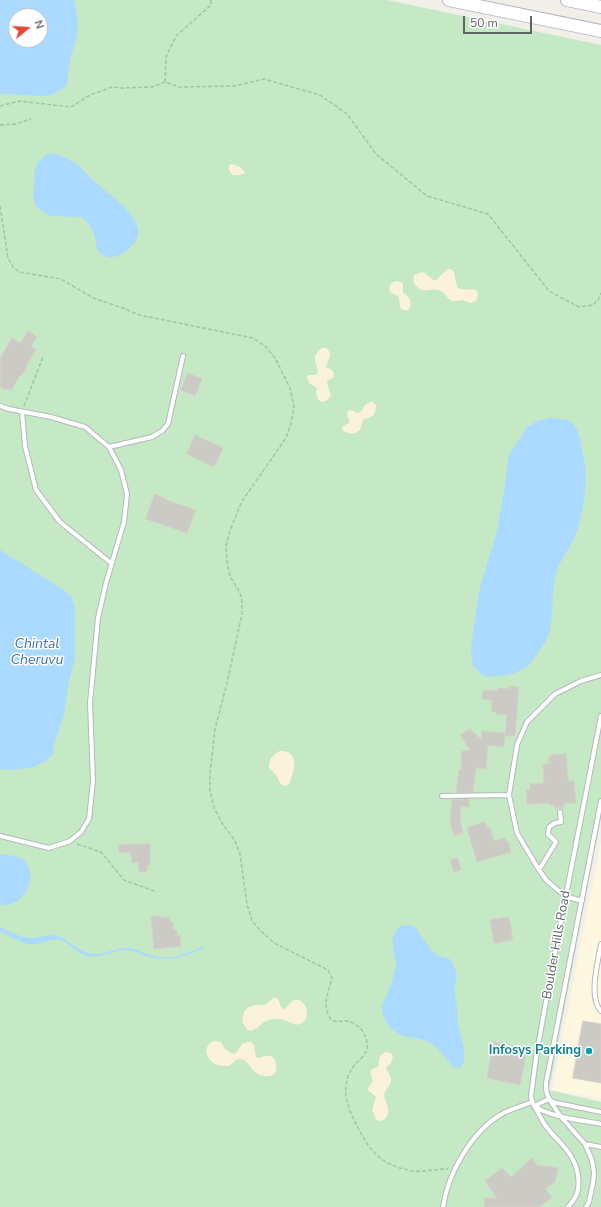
<!DOCTYPE html>
<style>
body{margin:0}
#map{position:relative;width:601px;height:1207px;overflow:hidden;background:#f1efe8;font-family:"Nunito Sans",sans-serif}
canvas{display:block}
.north{position:absolute;left:8px;top:8px;width:40px;height:40px;box-sizing:border-box;background:#fff;border:1px solid #bfc1c3;border-radius:50%;rotate:72deg;font-size:11px;font-weight:700;line-height:16px;text-align:center;color:#5f6368}
.north::after{content:'';display:block;margin:auto;width:14px;height:18px;background:#ea4335;clip-path:polygon(50% 0,100% 100%,50% 72%,0 100%)}
.scale{position:absolute;left:463px;top:16px;width:69px;height:18px;box-sizing:border-box;border:2px solid #5f6368;border-top:0;padding-left:5px;font-size:12px;line-height:14px;white-space:nowrap;color:#5f6368;-webkit-text-stroke:3px #fff;paint-order:stroke}
</style>
<div id="map">
<canvas width="601" height="1207"></canvas>
<div class="north">N</div>
<div class="scale">50 m</div>
</div>
<script>
const g = document.querySelector('canvas').getContext('2d');
g.lineJoin = 'round';
function fill(path, color) {
  g.fillStyle = color;
  g.fill(path, 'evenodd');
}
function stroke(path, color, width, dash) {
  g.strokeStyle = color;
  g.lineWidth = width;
  g.lineCap = dash ? 'butt' : 'round';
  g.setLineDash(dash || []);
  g.stroke(path);
}
function write(font, color, halo, rows, align = 'center') {
  g.font = font + ' "Nunito Sans",sans-serif';
  g.lineWidth = 3;
  g.setLineDash([]);
  g.textBaseline = 'middle';
  g.strokeStyle = halo;
  g.fillStyle = color;
  for (const [text, x, y, turn = 0] of rows) {
    g.save();
    g.translate(x, y);
    g.rotate((+turn || 0) * Math.PI / 180);
    g.textAlign = isNaN(turn) ? turn : align;
    if (halo) g.strokeText(text, 0, 0);
    g.fillText(text, 0, 0);
    g.restore();
  }
}
const commercial = new Path2D(`
 M601,842V1099L552,1090Z`);
const green = new Path2D(`
 M0,0H387L601,45V817L549,1090L601,1102V1207H0ZM16,16H40V40H16Z`);
const sand = new Path2D(`
 M232,164L240,167L245,172L244,174L239,175H233C230,172 228,170 229,165Z
 M448,269H451L454,272L456,283L458,288C465,292 472,287 477,291L478,295L476,301L471,303C468,303 465,300 462,300C459,300 456,302 453,301C447,300 445,291 438,290C429,288 424,294 417,287C413,283 413,280 414,275L422,272L425,273L433,280H436Z
 M397,281L401,282L403,284V292C408,297 415,302 408,310H403L400,307L399,297L390,292C388,286 391,282 397,281Z
 M322,348H326C334,354 328,360 326,367L332,370L334,374L333,378L328,380L327,382L331,396L326,401L321,402C316,398 316,394 317,388L309,383L307,377L309,375H316L318,373C317,362 310,357 322,348Z
 M370,402H373L376,405C376,417 372,416 363,420L360,430C354,435 350,434 343,431L342,427L349,423L350,421L347,415V412L350,410L354,411L357,413L361,412L365,405Z
 M280,751C297,750 296,767 291,778C290,782 290,784 286,786C279,785 279,780 276,775C274,772 271,770 269,768C268,760 273,754 280,751Z
 M274,997L278,999L281,1007L283,1009L286,1008C289,1006 291,1000 295,1000C303,998 310,1011 306,1018C298,1033 286,1017 276,1019C272,1019 267,1020 264,1022C258,1026 251,1037 244,1025C242,1022 242,1019 243,1016C245,1004 256,1005 265,1005Z
 M214,1041L221,1042L225,1049L233,1054L236,1053L242,1044C257,1037 254,1049 256,1057C260,1059 261,1057 265,1056C276,1054 277,1064 276,1072C273,1075 271,1076 268,1076C251,1078 249,1057 239,1059C236,1059 232,1064 229,1066C225,1066 219,1066 215,1064C206,1059 202,1046 214,1041Z
 M385,1052L391,1053L393,1056L391,1063L386,1068C387,1071 388,1072 389,1074C395,1083 387,1087 384,1094C385,1103 393,1112 384,1120L379,1121L376,1119L372,1110L376,1097L368,1090V1088L373,1081C371,1074 367,1069 378,1067L380,1056Z`);
const water = new Path2D(`
 M0,0H74L78,21L77,36L70,60L67,84L63,89L51,95L40,96L0,94ZM16,16H40V40H16Z
 M47,154C55,153 63,156 70,160C80,165 87,175 95,182C108,194 134,210 138,229C140,239 131,248 123,253C117,257 110,259 103,255C95,251 97,241 94,234C91,227 87,221 82,217L50,216L39,209L35,204L33,198L35,169L38,162Z
 M551,418C557,419 565,418 571,422C577,426 580,437 581,444C582,451 584,458 585,465C588,481 583,515 577,531C572,546 561,557 557,571C551,590 554,610 550,629C549,637 544,644 540,650C536,655 533,661 529,665C518,675 496,678 483,676L473,666L471,653L472,639L480,588L497,530L505,486L508,457L527,427L538,421Z
 M0,550L62,589L72,597L75,608V658L69,681L64,715L55,741L53,754L46,761L33,767L14,770L0,769Z
 M0,854C7,855 16,855 22,859C41,873 25,909 0,905Z
 M404,925L413,926L415,927L433,952L438,956L450,959L452,962L455,969L457,976L454,991L457,1008L458,1025L464,1049V1061L460,1068H454C446,1059 439,1047 428,1042C421,1038 415,1038 407,1037C395,1034 383,1023 382,1009C381,1004 385,1000 387,995C390,988 396,971 396,963C394,950 387,932 404,925Z
 M0,927C10,932 21,938 32,938C40,938 48,934 56,935C68,938 74,949 88,953C101,957 114,948 127,948C136,948 144,954 153,956C174,961 185,953 203,947L205,948C182,956 175,962 149,957C141,955 135,950 126,950C111,951 99,960 84,955C75,952 70,943 61,940C50,937 38,946 28,944C22,943 6,934 0,931Z`);
const building = new Path2D(`
 M29,331L37,337L31,346L36,349L25,368H26L21,376L20,375L11,390L8,388L6,390L0,387V358L12,338L20,343Z
 M188,373L202,379L195,396L181,390Z
 M195,435L223,448L214,467L187,454Z
 M155,494L166,499V500L196,510L187,533L146,519Z
 M509,686L519,687L515,736H505L507,715L496,714L497,712L491,711L492,700L482,699L483,690L497,691L498,688L509,689Z
 M470,729L481,739L482,731L505,733L504,747L488,745L486,769L476,768L473,792H456L459,770H461L462,751L470,750L460,735Z
 M566,754L568,781H574L576,803H564V807L554,808V805H549V803L527,804L526,790H530V784L544,783L543,764L549,763L548,758L551,757V755Z
 M469,799V807L461,806L460,819L463,833L454,836L450,821L452,800Z
 M485,822L487,828L490,827L494,841L505,838L506,842L508,841L511,852L477,862L467,828Z
 M150,844V865H147V872H139L138,862L132,863L131,852L119,853V845Z
 M458,858L461,870L454,872L450,860Z
 M159,916L160,918L169,917L170,922H173V930H177V936L180,935L181,946L154,949L151,917Z
 M509,917L513,940L494,943L490,920Z
 M583,1021L601,1024V1083L573,1078Z
 M494,1042L527,1049L520,1085L487,1078Z
 M532,1158L537,1165L558,1168L555,1182L545,1189L552,1198L539,1207H484L485,1198H497L485,1181L502,1168L511,1177Z`);
const path = new Path2D(`
 M165,82L166,57L176,36L211,5V0
 M0,106L19,101L71,107L90,95L112,87L122,88L152,87L165,82L179,87L234,86L264,79L320,95L347,114L376,154L427,196L488,214L549,291L579,307L593,305L598,300L601,293
 M0,125L16,124L31,119
 M0,206L8,258L13,267L19,272L61,279L93,298L123,308L139,315L253,338L265,346L275,358L290,388L294,407L291,424L286,438L242,501L230,530L226,546L227,562L230,576L240,593L242,602V614L227,683L215,729L210,773V790L214,808L222,823L235,841L240,854L247,904L252,921L261,931L274,943L328,970L332,978C330,986 327,994 326,1002C326,1005 326,1010 328,1014C333,1027 341,1018 351,1022C360,1026 365,1033 367,1042C370,1054 356,1061 351,1070C349,1073 347,1078 347,1081C343,1095 349,1110 355,1122C366,1144 375,1160 400,1168C404,1169 408,1170 412,1171C424,1172 436,1169 448,1169
 M24,406L43,357
 M77,844L101,852L124,880L157,892`);
const lane = new Path2D(`
 M0,406L9,409L51,417L85,427L109,447L121,470L127,494L124,522L106,583L98,618L90,703L93,781L89,819L81,832L70,841L49,848L0,836
 M22,412L25,446L36,490L60,522L111,563
 M109,447L152,437L162,431L168,424L183,356
 M601,716L558,936L537,1051L531,1096C531,1099 532,1102 534,1105C543,1116 586,1121 601,1124
 M442,796L509,795
 M601,801L546,1083C546,1091 546,1096 552,1102L601,1112
 M539,870L556,842L548,834L549,827L555,823L561,822L560,812
 M582,901L565,896L547,881L539,870L517,833L509,795L517,745L527,722L555,694L581,681L601,675
 M601,944C598,962 588,998 601,1011
 M585,1144L601,1147
 M443,1207C448,1173 471,1133 500,1115C510,1109 522,1106 532,1102
 M568,1207C577,1197 580,1190 578,1176C575,1152 558,1143 545,1125C541,1119 538,1112 534,1106L549,1099L561,1117L585,1144L592,1160L594,1173L593,1183L589,1202L586,1207`);
const secondary = new Path2D(`
 M449,0L601,31
 M567,0L601,7`);
const markers = [
 [589,1051,4,"#0f9aa8"]
];
const streetNames = [
 ["Boulder Hills Road",557,945,-80]
];
const cultureNames = [
 ["Infosys Parking",581,1051]
];
const waterNames = [
 ["Chintal",37,645],
 ["Cheruvu",37,661]
];
fill(commercial, '#fef7e0');
fill(green, '#c5e8c5');
fill(sand, '#fbf3d9');
fill(water, '#aadaff');
fill(building, '#cccac5');
stroke(building, '#d6d1c6', 1);
stroke(lane, '#b5b8bc', 6);
stroke(secondary, '#b6babf', 14);
stroke(path, '#9cc7a9', 1.5, [4, 2]);
stroke(lane, '#fff', 4);
stroke(secondary, '#fff', 12);
for (const [x, y, r, color] of markers) {
  const dot = new Path2D();
  dot.arc(x, y, r, 0, 2 * Math.PI);
  g.fillStyle = color;
  g.fill(dot);
  stroke(dot, '#fff', 1.5);
}
write('13px', '#5f6368', '#fff', streetNames);
write('bold 13px', '#0d838f', '#fff', cultureNames, 'right');
write('italic 14px', '#4174aa', '#fff', waterNames);
</script>
